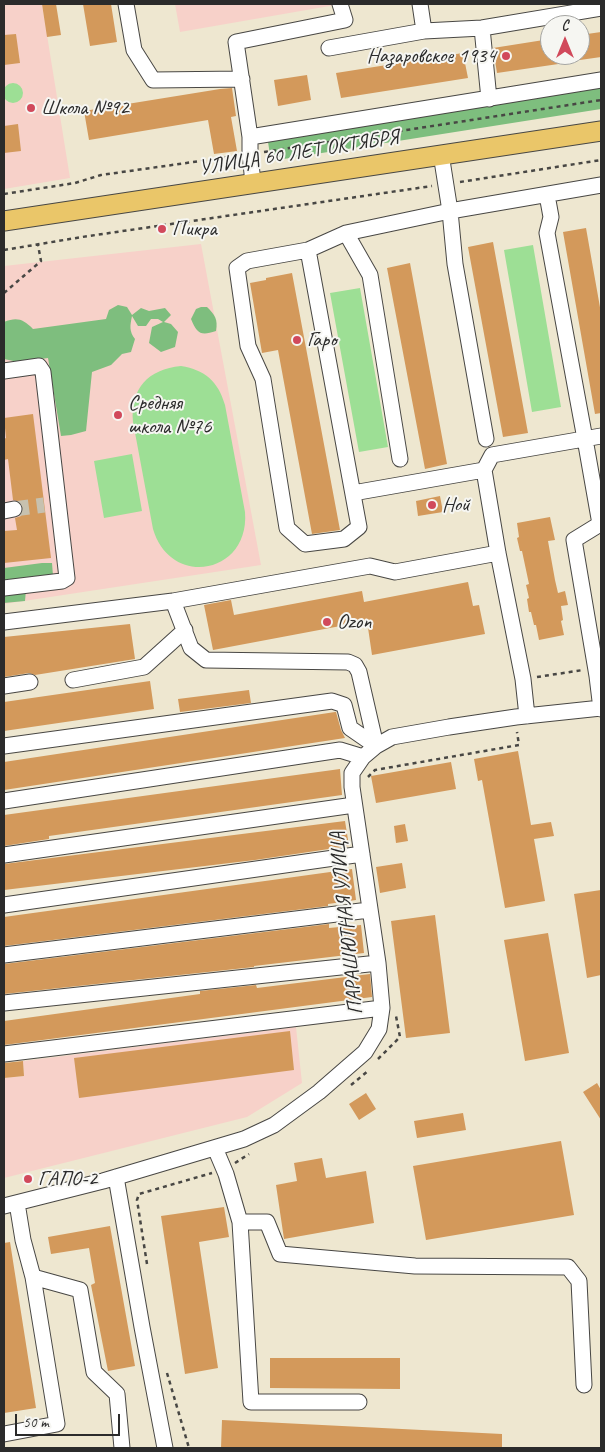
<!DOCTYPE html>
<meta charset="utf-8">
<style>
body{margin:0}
#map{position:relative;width:605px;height:1452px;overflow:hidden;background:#eee7d0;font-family:Caveat,sans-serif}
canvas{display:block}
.frame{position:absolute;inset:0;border:5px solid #2b2b2b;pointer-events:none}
.north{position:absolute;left:540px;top:15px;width:50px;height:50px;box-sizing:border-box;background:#f6f6f2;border:1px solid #a5a5a2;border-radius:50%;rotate:0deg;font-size:14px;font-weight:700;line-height:20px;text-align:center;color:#2b2b2b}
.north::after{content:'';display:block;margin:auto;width:18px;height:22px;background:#d1495b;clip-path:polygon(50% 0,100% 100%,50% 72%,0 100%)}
.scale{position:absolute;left:15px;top:1414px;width:105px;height:22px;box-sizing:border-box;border:2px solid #2b2b2b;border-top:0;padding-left:6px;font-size:15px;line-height:18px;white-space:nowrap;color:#2b2b2b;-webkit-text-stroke:4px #f6f6f2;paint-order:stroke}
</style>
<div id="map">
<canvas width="605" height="1452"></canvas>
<div class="frame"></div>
<div class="north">С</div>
<div class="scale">50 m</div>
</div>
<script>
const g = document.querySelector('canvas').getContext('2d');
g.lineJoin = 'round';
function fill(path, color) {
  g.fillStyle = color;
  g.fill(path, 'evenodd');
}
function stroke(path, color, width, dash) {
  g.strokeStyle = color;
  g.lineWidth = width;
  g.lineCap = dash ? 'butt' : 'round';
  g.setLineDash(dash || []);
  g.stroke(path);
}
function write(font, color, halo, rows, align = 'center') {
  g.font = font + ' Caveat,sans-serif';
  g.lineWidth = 4;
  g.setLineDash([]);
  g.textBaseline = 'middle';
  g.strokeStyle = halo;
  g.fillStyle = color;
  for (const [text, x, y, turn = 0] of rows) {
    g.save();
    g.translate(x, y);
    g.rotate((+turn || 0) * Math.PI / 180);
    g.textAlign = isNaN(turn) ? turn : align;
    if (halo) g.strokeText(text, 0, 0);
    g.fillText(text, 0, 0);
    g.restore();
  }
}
const built = new Path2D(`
 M4,4H42L70,178L4,189Z
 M175,4H341L180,32Z
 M201,244L261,565L4,604V266Z
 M296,1027L302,1083L247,1117L4,1178V1078L24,1076L23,1061Z`);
const green = new Path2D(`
 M3 93a10 10 0 1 1 20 0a10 10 0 1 1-20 0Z
 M533,245L561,407L532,412L504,250Z
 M360,288L388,447L359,452L330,293Z
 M181,366C205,370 218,381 225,405L245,512C250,574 171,589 153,529L133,422C130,389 148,369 181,366Z
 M132,454L142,511L104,518L94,461Z`);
const forest = new Path2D(`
 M601,87V109L271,161L268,142Z
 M118,305L127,307L132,315L141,308L149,311L165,308L171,315L164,322L171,324L178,332L175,347L161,352L149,343L152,327L163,322L158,319H151L146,326H138L132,316C130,326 129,331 135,339L131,352L122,354L111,365L92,372L86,431L71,435L61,436L48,358L18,362L4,359V322C17,317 23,319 33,329L106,319L109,310Z
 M201,307H207C215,315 218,319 216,331C201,336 197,334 191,319L196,309Z
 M42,563H52L53,576L26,590L25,601L4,603V568Z`);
const building = new Path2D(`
 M42,4H56L61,35L47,37Z
 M83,4H111L117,42L90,46Z
 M601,32V57L580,60V35Z
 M16,34L20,63L4,65V35Z
 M550,39V55H572V62L497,73L493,48Z
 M463,53L468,78L341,98L336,73Z
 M307,75L311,100L278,106L274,80Z
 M232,88L236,116L231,117L237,151L214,154L208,120L89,140L84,111L220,89Z
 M18,124L21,151L4,153V126Z
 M586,228L601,313V413L595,414L563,232Z
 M493,242L528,433L503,437L468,247Z
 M410,263L447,464L425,469L387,268Z
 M292,273L340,530L312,534L278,350L262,353L250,283L266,280V278Z
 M33,414L51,558L4,563V531L17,530L15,518L21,516L23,508L21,502L13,500L8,459L4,460V439L6,438L4,418Z
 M440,496L443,512L418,516L416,501Z
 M550,517L555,540L548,541L555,580L558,593L565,591L568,605L561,606L563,620L561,621L564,635L539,640L536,625H534L531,612H529L527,599L529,598L526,585L529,584L522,551H520L517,538L519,537L517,523Z
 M468,582L473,606L479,605L485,634L372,655L367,621L213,650L204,605L231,600L234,615L362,591L364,602Z
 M130,624L135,659L35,675L29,673L4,677V637Z
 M150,681L154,709L4,731V702Z
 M249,690L251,703L180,712L178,699Z
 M335,712H336L341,730L345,738L4,790V762Z
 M518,751L531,825L551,822L554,836L534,839L545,901L505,908L482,780L478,781L474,759Z
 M451,762L456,789L376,803L371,776Z
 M340,769L342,795L49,836V839L4,846V815Z
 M345,821L349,846L255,860L4,890V864Z
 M405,824L408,841L396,843L394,826Z
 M402,863L406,888L380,893L376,867Z
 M352,869L356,900L328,904V906L4,946V917Z
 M601,890V975L587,978L574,894Z
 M435,915L450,1033L406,1038L391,921Z
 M329,924V928L361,925L364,953L254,966V967L4,994V964Z
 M548,933L569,1053L525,1061L504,940Z
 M370,974L372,997L4,1045V1021L200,994V991L256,985L257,988Z
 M290,1031L294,1070L79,1098L74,1058Z
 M23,1061L24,1076L4,1078V1063Z
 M597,1083L601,1090V1120L583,1092Z
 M366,1093L376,1109L359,1120L349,1104Z
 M463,1113L466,1130L417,1138L414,1121Z
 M561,1141L574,1215L426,1240L413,1166Z
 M322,1158L326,1178L366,1171L374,1223L284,1239L276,1185L297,1181L294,1163Z
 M224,1207L229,1237L199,1242L218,1368L185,1374L161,1216Z
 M110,1226L135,1366L108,1371L91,1285L95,1283L89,1248L51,1254L48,1237Z
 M10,1242L36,1408L4,1413V1243Z
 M270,1358H400V1389L270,1388Z
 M222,1420L502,1434V1448H221Z`);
const minorTunnel = new Path2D(`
 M14,509L44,505`);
const path = new Path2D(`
 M264,152L601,100
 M460,182L601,160
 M4,194L75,183L101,175L236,156
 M4,250L82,237L432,186
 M4,293L41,261L38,245
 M537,677L583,670
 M368,777L375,770L519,745L517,732
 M378,1059L400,1037L396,1016
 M351,1085L368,1071
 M235,1163L249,1154
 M147,1264L137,1200L139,1194L212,1173
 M167,1373L189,1448`);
const minor = new Path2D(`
 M126,4L134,50L153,80L242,79
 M420,4L424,31
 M482,28L489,99
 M329,48L424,31L482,28L601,8
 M250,137L601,80
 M441,154L450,211L455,264L486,439
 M253,183L250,154V137L236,42L345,20L340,4
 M547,195L551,217L547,233L585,439L600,524L574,540L597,676L601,709
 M346,233L370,275L400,459
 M308,250L359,527L344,539L305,544L287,528L263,379L248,346L237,268L247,261L308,250L346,233L450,211L601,185
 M4,371L39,366L43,372L67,578L62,581L4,588
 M353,493L484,470
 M4,511L14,509
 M173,601L191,648L206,660L348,662L355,665L359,672L376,746
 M4,622L173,601L370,566L395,572L498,553
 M73,680L144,667L185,630
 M4,686L30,682
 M527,716L523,679L498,553L484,470L492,455L601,436
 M4,746L332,701L344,705L350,728L376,746
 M4,801L340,750L363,757
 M4,855L354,805
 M4,905L362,854
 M4,955L369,910
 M4,1003L378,963
 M4,1054L382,1008
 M215,1148L226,1174L240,1222L251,1402H359
 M116,1177L142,1327L165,1448
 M4,1206L103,1181L244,1139L274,1125L319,1092L365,1052L379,1029L382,1008L378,963L352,787V773L363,757L376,746L392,737L449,727L516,717L601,708
 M240,1222H267L280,1254L415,1266L568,1267L579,1281L584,1385
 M33,1277L80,1290L94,1372L117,1394L122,1448
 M4,1434L57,1424L33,1277L23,1240L17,1203`);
const major = new Path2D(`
 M4,221L601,131`);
const markers = [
 [506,56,5,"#d1495b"],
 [31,108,5,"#d1495b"],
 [162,229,5,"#d1495b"],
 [297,340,5,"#d1495b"],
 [118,415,5,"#d1495b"],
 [432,505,5,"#d1495b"],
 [327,622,5,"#d1495b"],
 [28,1179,5,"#d1495b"]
];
const poiNames = [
 ["Назаровское 1934",496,56,"right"],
 ["Школа №92",41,108],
 ["Пикра",172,229],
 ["Гаро",307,340],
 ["Средняя",128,403],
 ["школа №76",128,427],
 ["Ной",442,505],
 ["Ozon",337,622],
 ["ГАПО-2",38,1179]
];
const streetNames = [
 ["УЛИЦА 60 ЛЕТ ОКТЯБРЯ",299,153,-9],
 ["ПАРАШЮТНАЯ УЛИЦА",347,923,-96]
];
fill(built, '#f7d1c9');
fill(green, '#9ddf95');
fill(forest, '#7ebe7e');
fill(building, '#d3995b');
stroke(minorTunnel, '#c7c1af', 15, [15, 8]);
stroke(minor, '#484744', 17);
stroke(major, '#484744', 21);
stroke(path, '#484744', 2.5, [4, 4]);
stroke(minor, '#fff', 15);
stroke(major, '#eac669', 19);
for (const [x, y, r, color] of markers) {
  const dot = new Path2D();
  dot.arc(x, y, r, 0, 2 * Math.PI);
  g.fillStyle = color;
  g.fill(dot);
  stroke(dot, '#f6f6f2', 2);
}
write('21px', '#2b2b2b', '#f6f6f2', poiNames, 'left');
write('21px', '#2b2b2b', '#f6f6f2', streetNames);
</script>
